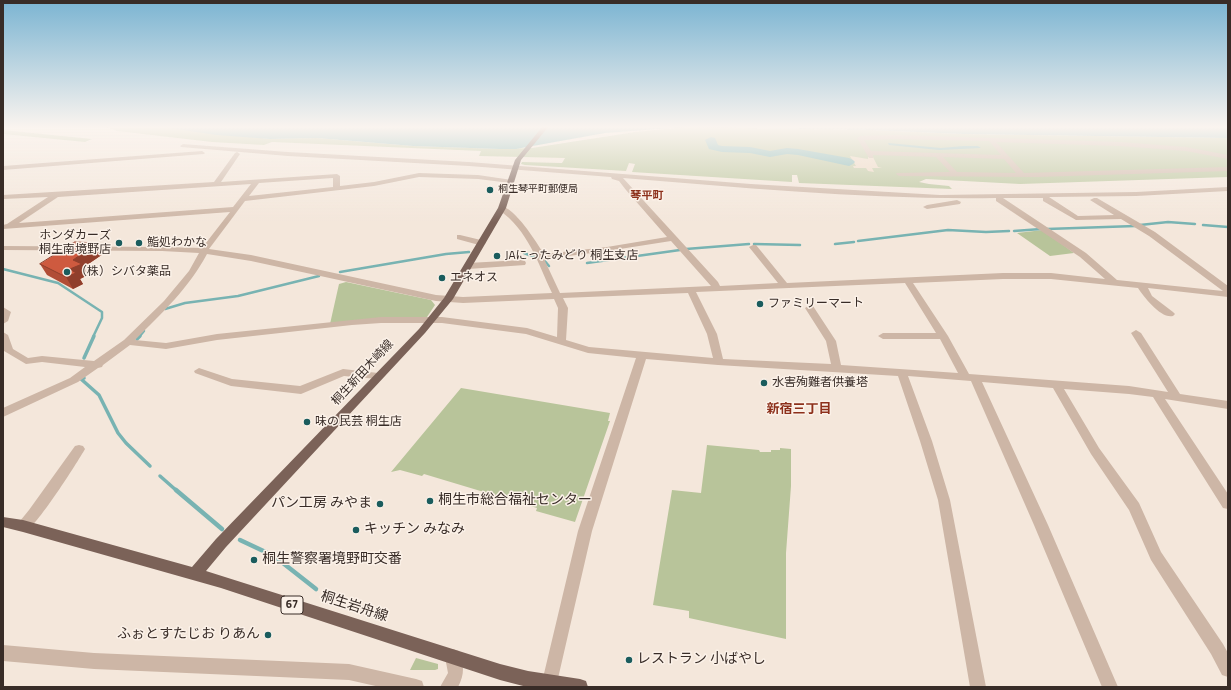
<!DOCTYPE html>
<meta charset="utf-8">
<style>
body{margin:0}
#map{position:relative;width:1231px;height:690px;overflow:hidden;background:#f4e7db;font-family:"Titillium Web",sans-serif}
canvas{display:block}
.frame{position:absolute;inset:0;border:4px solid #382c27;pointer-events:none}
</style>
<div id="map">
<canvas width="1231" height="690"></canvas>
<div class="frame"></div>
</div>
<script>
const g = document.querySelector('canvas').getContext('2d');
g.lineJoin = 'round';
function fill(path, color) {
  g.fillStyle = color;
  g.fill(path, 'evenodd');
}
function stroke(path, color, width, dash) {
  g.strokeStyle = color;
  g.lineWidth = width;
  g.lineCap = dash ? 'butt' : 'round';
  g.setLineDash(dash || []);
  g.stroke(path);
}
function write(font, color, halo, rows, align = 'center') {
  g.font = font + ' "Titillium Web","Noto Sans JP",sans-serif';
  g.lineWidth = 3;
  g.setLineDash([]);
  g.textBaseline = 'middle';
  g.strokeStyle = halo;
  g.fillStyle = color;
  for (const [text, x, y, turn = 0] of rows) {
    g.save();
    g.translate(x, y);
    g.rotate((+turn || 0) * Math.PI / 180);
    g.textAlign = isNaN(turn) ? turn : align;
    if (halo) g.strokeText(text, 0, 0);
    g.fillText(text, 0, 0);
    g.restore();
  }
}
const green = new Path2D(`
 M103,126H156L270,139L317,138L413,146L499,149L532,148L635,132L685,127L871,130L963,134L1228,138V177L1020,184L926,179L919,182L929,184L949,186L952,189L799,183L797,175H792V182L632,172L635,164L629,163L626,171L525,165L521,164L522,162L562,163L565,158L479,156L481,151L272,142L264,145L212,142L117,131Z
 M3,130L92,139L85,142L3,134Z
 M1043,230L1074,253L1050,256L1017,233Z
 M346,282L431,300L435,305L427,317L423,318L330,324L339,284Z
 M461,388L610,413L608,421H610L575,522L536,511L537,508L424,474L422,476L400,470L391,472Z
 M707,445L759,450L760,452H771V450H780V448L791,449V486L786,553V639L689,618V611L653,605L672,490L701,493Z
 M416,658L438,664V669L435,670H410Z`);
const plaza = new Path2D(`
 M850,156L868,159V157H873L878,167L882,168H872L874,172L868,171L866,168H854L853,166H856Z`);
const water = new Path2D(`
 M156,126H1228V138L963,134L871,130L685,127L605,133L516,149H499L413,146L317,138L270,139L217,135Z
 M888,143L941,148L963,146H978L981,148L939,150L889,145Z`);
const streamFar2 = new Path2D(`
 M1140,225L1168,222L1195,224
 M1203,225L1228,227
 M1047,229L1135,226
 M1014,231L1041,229
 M858,241L948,230L986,232L1009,231
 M754,244L800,245
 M835,244L854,242
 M686,249L749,244
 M524,253L537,258
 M544,260L549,266
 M587,263L680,250
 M3,269L58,283L102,312V318L93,337
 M340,272L446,254L469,252
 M165,309L185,303L238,296L319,276
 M139,337L144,331`);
const streamFar1 = new Path2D(`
 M137,339L140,336
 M84,358L94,336
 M84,378L81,379L99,395L118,433L126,443L150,466
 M160,476L177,491`);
const stream = new Path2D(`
 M176,490L222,529
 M240,540L274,556L316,589`);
const river = new Path2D(`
 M711,137L715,138L718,145L722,146L750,147L770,151L787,148L798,149L849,158L853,160L855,162L853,164L849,166L798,155L787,154L770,157L750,153L722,152L709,149L705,140Z`);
const minor = new Path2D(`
 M895,135L1120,142L1186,147L1228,155V159L1186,151L1120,146L996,142L1024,173L1228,167V171L1037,177L899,176L896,174L897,173L950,172L936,157L873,155V158H869L857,138L860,136ZM895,139L989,141L1001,155L871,151L864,140ZM943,157L1004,159L1016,173L957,172Z
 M183,144L288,152L469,162L751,184L940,195L1136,192L1228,187V191L1136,196L1049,197L1078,216L1114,215L1090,200L1094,198H1097L1155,232L1228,286V297L1148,288L1152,296L1173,312L1175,314L1173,316C1161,319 1144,297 1138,288L1051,279H1003L913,283L948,336L969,374L1129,386L1168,392L1131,333L1136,330L1141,333L1180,394L1228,401V409L1165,399L1228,494V509L1223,508L1153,397L1129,394L1064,389L1099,448L1139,503L1161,552L1223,644L1228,653V677L1222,675L1211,654L1151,560L1129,510L1091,454L1053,388L982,382L1048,525L1118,687H1102L1034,525L971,381L908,376L932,441L950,500L986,687H970L938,500L920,441L898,376L718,365L646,359L592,531L556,687H544L542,682L578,531L636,358L588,353L526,334L442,323H381L352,325L217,340L166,349L130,345L103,365L102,367L98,368L78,382L3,417V408L70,378L85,367L42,362L26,364L4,351L3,332L8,335L13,349L28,358L42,356L94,361L124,340L164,301L189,271L199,253L162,251L3,250V246L162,247L202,248L230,212L3,229V225L7,224L48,197L3,199V195L214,182L235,153L237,152L240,154L221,182L337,174L340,176V186L374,182L419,173L478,175L512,180V182L510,183L478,179L419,177L374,186L245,201L209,249L251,255L436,295L463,297L552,293C538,263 528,230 499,210V206C513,204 537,243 544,254L607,247L667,237L626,190L619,181L612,179L611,177L469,166L288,156L181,147L180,146ZM333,178V187L249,196L259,183ZM623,178C747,188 872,200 996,198V201L1080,257L1105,279L1051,273H1003L787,283L756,245H753L749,247L778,283L720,286L718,282ZM251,184L233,207L19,223L58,197ZM1003,198H1043V201L1076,220L1121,219L1149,236L1223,291L1117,280L1086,253ZM671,241L711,286L560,293L545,261V259L607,251ZM207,254L251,261L436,301L463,303L554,299L558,308L557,337L527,328L442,317H381L217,334L166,343L135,340C162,313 189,288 207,254ZM905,283L936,333H883L878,336L883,339H940L958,373L841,365L836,341L813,306L810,305L805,308L826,341L831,364L723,359L717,334L696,292ZM688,293L707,334L713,358L589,347L566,340L568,308L563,298Z
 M202,151L205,153L204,154L3,170V166Z
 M957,200L961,202L960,204L927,209L923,207L927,205Z
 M457,235H460L485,241L486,243L482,245H479L457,239Z
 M522,260L525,261L526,263L525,265L468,269L464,266L468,263Z
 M3,307L11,312L8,321L3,324Z
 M199,368L232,379L300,386L343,369L378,373L383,376L378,379L344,376L301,394L231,386L195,373L194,371Z
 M79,445L83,446L85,449C77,463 38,524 27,530C24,532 21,531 18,530L16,526L29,510L75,446Z
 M3,645L94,653L349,664L416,679L422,681L424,687H380L349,680L94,669L3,661Z
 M453,649L459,651C464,665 465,674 458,687H440L448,673L445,657L447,651Z`);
const major = new Path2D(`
 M543,126H549L521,160L506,208L453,299L425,333L226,547L206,571L500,664L528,671L580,679L586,681L588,687H527L500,680L221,588L23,532L3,527V517L23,520L192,567L216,539L419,329L444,298L498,208L515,160Z`);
const wall = new Path2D(`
 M97,243L103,254L84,267L88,275L80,279L83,284L73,289L47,275L40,264Z`);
const shadedWall = new Path2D(`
 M97,243L103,254L84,267L88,275L80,279L83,284L73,289L66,277L70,269L73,260Z`);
const building = new Path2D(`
 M75,242L97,243L73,260L82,264L70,269L76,273L66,277L40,264Z`);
const markers = [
 [490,190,4,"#1a5c5d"],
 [119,243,4,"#1a5c5d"],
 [139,243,4,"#1a5c5d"],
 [497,256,4,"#1a5c5d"],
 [67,272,4,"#1a5c5d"],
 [442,278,4,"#1a5c5d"],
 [760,304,4,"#1a5c5d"],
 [764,383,4,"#1a5c5d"],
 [307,422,4,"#1a5c5d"],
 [430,501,4,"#1a5c5d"],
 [380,504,4,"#1a5c5d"],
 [356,530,4,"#1a5c5d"],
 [254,560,4,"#1a5c5d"],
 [268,635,4,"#1a5c5d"],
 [629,660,4,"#1a5c5d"]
];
const farPoinames = [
 ["桐生琴平町郵便局",498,190]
];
const farNeighbourhoodnames = [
 ["琴平町",647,196]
];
const shields = [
 [292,605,22]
];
const shieldNames = [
 ["67",292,605]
];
const poiNames = [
 ["ホンダカーズ",111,236,"right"],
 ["桐生南境野店",111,250,"right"],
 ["鮨処わかな",147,243],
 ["JAにったみどり 桐生支店",505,256],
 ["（株）シバタ薬品",75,272],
 ["エネオス",450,278],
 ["ファミリーマート",768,304],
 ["水害殉難者供養塔",772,383],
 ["味の民芸 桐生店",315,422]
];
const streetNames = [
 ["桐生新田木崎線",363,373,-47]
];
const neighbourhoodNames = [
 ["新宿三丁目",799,410]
];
const nearPoinames = [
 ["桐生市総合福祉センター",438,501],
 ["パン工房 みやま",372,504,"right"],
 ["キッチン みなみ",364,530],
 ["桐生警察署境野町交番",262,560],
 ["ふぉとすたじお りあん",260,635,"right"],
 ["レストラン 小ばやし",637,660]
];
const nearStreetnames = [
 ["桐生岩舟線",354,607,18]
];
fill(green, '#b8c49a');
fill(plaza, '#edd7c1');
fill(water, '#78b3b2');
stroke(streamFar2, '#78b3b2', 2.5);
stroke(streamFar1, '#78b3b2', 3.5);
stroke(stream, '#78b3b2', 4.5);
fill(river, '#78b3b2');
fill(minor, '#cdb6a6');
fill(major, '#7b6258');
fill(wall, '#b14d36');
fill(shadedWall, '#903f2c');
fill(building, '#ce5a3f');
stroke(building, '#903f2c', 1);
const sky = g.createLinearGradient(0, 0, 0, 223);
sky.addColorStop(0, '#7bb4d2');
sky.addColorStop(0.57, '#faf4ef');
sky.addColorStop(1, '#faf4ef00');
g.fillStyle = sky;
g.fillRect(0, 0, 1231, 223);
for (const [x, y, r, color] of markers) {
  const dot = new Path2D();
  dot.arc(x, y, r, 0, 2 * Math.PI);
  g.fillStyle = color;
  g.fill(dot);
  stroke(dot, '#fbf1e8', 1.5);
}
write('10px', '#382c27', '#fbf1e8', farPoinames, 'left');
write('bold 11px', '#8d301b', '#fbf1e8', farNeighbourhoodnames);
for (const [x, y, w] of shields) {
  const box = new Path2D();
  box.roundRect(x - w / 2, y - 9, w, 18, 3);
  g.fillStyle = '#fbf1e8';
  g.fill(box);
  stroke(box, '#382c27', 1);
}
write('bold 11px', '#382c27', null, shieldNames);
write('12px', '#382c27', '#fbf1e8', poiNames, 'left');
write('12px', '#382c27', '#fbf1e8', streetNames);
write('bold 13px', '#8d301b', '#fbf1e8', neighbourhoodNames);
write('14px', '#382c27', '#fbf1e8', nearPoinames, 'left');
write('14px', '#382c27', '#fbf1e8', nearStreetnames);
</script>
